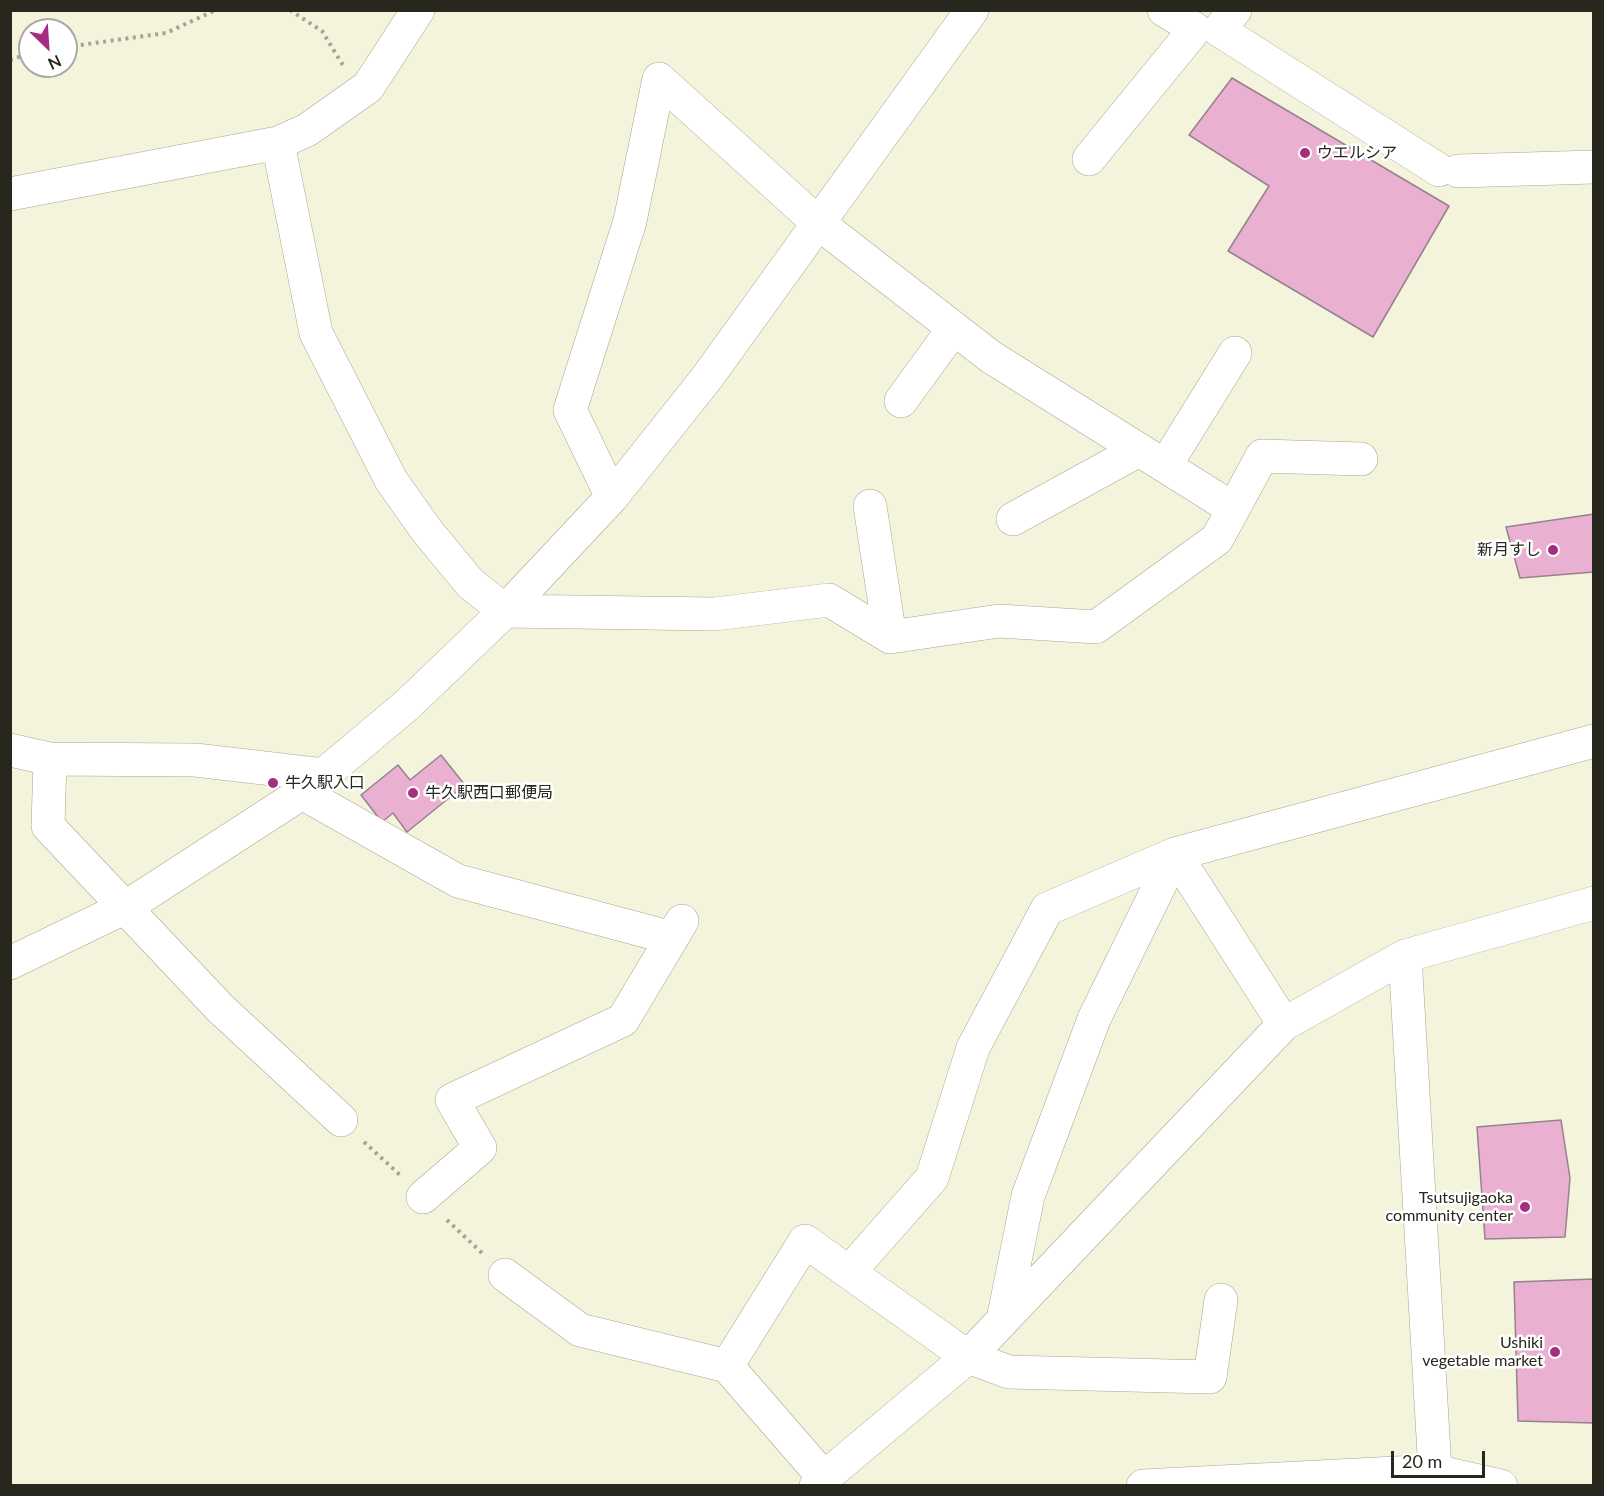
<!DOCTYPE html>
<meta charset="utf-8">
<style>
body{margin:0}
#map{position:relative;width:1604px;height:1496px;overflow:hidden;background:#f4f4dd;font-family:Lato,sans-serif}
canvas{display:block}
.frame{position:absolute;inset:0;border:12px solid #27271e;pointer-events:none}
.north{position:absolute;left:18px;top:18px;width:60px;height:60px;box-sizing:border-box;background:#fff;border:2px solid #a9a9a5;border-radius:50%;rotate:155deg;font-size:16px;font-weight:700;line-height:24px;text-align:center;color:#27271e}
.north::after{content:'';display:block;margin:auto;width:21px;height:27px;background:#a72d82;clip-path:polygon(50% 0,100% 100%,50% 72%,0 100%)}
.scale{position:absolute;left:1391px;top:1451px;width:94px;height:27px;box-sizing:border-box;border:3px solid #27271e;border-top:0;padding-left:8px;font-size:18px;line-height:21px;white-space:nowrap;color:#27271e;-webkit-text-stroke:4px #fff;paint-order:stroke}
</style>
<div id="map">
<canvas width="1604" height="1496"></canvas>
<div class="frame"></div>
<div class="north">N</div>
<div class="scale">20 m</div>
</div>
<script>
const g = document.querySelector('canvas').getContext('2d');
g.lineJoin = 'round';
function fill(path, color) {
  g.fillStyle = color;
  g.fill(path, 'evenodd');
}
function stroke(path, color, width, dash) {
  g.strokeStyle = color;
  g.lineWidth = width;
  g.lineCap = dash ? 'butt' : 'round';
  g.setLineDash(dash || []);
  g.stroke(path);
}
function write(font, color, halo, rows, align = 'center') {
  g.font = font + ' Lato,"Noto Sans JP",sans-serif';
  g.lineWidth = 5;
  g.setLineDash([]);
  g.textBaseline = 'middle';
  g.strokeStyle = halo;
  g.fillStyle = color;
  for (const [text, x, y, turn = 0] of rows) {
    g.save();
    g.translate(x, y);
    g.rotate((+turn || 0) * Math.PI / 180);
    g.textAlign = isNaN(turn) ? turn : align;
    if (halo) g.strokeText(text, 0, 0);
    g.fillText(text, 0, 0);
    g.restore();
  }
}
const building = new Path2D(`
 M1232,78L1449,206L1373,337L1228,251L1269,186L1189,135Z
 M1594,514V572L1520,578L1506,527Z
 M441,755L465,785L407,832L393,813L382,822L361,795L398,765L410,780Z
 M1561,1120L1570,1178L1565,1237L1485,1239L1477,1127Z
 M1594,1279V1423L1518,1421L1514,1282Z`);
const path = new Path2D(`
 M258,10H280
 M290,10L322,31L344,67
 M66,47L166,33L216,10
 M10,60L30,53
 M364,1142L400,1175
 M447,1220L483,1254`);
const minor = new Path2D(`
 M1235,10L1219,30L1439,170
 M278,143L316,333L391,480L427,531L470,583L505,611L715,614L829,600L890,637
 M1089,159L1195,29L1164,10
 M1458,171L1594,167
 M10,194L278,143L307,130L368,87L418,10
 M901,401L954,328
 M1165,466L1235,353
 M612,497L570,410L630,221L659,79L817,222L991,357L1232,508
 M870,506L890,637L999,621L1096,627L1217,539L1262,456L1361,459
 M1013,519L1139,450
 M10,750L50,759L195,760L324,775
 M50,759L48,826L220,1008L341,1120
 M302,793L458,881L672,938
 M1175,854L1284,1024
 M10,963L126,907L302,793L407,705L505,611L612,497L706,379L972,10
 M423,1197L480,1148L452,1100L623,1020L682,921
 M850,1271L932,1178L973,1048L1047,909L1175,854L1594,741
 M505,1275L580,1330L727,1366L826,1480
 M1003,1320L1028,1196L1094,1019L1175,854
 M727,1366L805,1241L968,1357L1009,1372L1210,1377L1221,1300
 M1435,1471L1501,1486
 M816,1486L826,1480L831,1472L968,1357L1284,1024L1405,956L1594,903
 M1143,1486L1435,1471L1405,956`);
const markers = [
 [1305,153,6,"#a72d82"],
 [1553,550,6,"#a72d82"],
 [273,783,6,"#a72d82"],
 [413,793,6,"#a72d82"],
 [1525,1207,6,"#a72d82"],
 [1555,1352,6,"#a72d82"]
];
const poiNames = [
 ["ウエルシア",1317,153],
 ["新月すし",1541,550,"right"],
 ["牛久駅入口",285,783],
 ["牛久駅西口郵便局",425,793],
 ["Tsutsujigaoka",1513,1198,"right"],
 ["community center",1513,1216,"right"],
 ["Ushiki",1543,1343,"right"],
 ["vegetable market",1543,1361,"right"]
];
fill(building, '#eab0d2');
stroke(building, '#96818d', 1.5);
stroke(minor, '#a7a791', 34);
stroke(path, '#a4a493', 4, [3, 4.5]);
stroke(minor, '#fff', 33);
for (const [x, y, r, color] of markers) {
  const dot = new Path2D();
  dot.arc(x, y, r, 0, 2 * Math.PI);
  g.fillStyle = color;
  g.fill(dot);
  stroke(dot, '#fff', 2);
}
write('16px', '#27271e', '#fff', poiNames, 'left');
</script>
